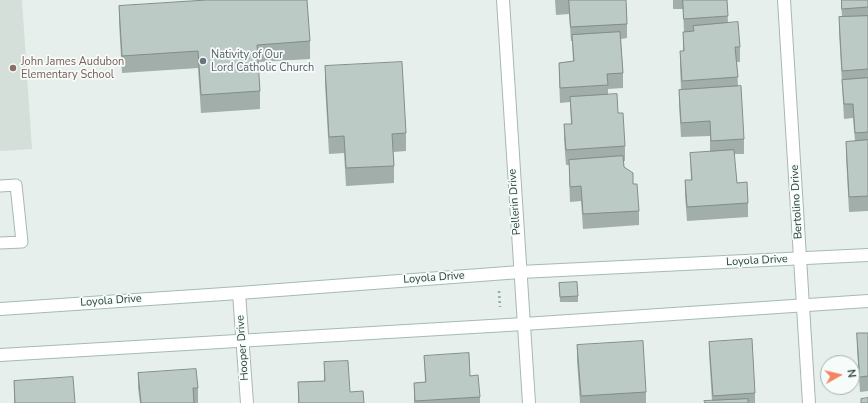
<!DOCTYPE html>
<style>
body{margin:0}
#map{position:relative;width:868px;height:403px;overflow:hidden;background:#e6efeb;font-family:"Nunito Sans",sans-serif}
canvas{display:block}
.north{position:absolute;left:820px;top:355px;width:40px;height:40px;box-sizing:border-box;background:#f7fbf9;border:1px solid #a3b1ad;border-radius:50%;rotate:82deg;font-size:11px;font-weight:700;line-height:16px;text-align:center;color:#24423a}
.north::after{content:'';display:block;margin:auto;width:14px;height:18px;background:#f4845f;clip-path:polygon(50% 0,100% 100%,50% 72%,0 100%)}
</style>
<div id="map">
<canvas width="868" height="403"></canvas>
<div class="north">N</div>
</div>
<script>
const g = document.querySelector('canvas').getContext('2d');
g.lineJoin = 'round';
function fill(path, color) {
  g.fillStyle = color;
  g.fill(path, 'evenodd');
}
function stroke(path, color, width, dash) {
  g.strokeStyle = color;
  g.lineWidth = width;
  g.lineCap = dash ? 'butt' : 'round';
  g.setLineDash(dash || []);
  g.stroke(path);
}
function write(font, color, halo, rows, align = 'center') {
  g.font = font + ' "Nunito Sans",sans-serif';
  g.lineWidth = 3.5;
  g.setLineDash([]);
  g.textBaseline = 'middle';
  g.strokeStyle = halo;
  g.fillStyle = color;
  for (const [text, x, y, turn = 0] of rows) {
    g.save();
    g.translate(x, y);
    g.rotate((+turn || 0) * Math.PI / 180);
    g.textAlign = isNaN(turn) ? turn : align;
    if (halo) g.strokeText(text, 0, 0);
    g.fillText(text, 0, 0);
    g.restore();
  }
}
const built = new Path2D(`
 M0,0H22L32,149L0,151Z`);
const path = new Path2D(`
 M499,291L500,307`);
const lane = new Path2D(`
 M0,186L16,185L22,242L0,243`);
const street = new Path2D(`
 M503,0L529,403
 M784,0L809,403
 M239,293L247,403`);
const secondary = new Path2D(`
 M0,309L239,293L520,272L868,255
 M0,355L524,324L868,301`);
const wall = new Path2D(`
 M555,0H626L627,24V38L621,39L623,73V88L608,89V95L618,113L625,146V161H624V167L633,184L639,211V225L583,229L581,201L570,202L569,175V165H566L564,139V124H571L570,102L560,103L559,77V63L573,61L572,41H571L569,14L556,15Z
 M673,0H734H727L728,23L740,47V62H737L738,87L744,139V154H734L737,183L748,203V217L687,221L685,195V180H691L690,153L710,152V136L681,137L679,105V90H681L680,66V51H683V32H684L683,9H673Z
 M841,0H868V211L849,212L846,156V142L855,141L853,118L844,119L839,32V17H842Z
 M119,6L310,41V59L258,62L260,91V109L201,113L198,68L122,73L119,23Z
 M325,66L406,133V151L393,152L394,166V183L346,186L344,153L329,154L325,84Z
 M559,283L578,296V302H560Z
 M857,333H868V391L860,392L857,348Z
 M709,342L755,393V403H704L712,401L709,353Z
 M577,345L646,392V403H580L577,360Z
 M424,356L470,376L480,397V403H414V383L425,382Z
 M324,362L350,392L364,403H298V382L324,381Z
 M138,373L198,388V403H140L138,388Z
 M14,381L75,403H14Z`);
const building = new Path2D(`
 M207,0H307L310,41L257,45L260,91L201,95L198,51L122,56L119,6Z
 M569,0H626L627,24L571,27Z
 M683,0H727L728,16L684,19Z
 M842,0H868V7L842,9Z
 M868,16V69L842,71L839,17Z
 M738,22L740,47H735L738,77L682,81L680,51H684L683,32L694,31L693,26Z
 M620,32L623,73L607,74L608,85L560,88L559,63L574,61L572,35Z
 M402,62L406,133L392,134L394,166L346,168L344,136L329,137L325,66Z
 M868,78V132L855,133L853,104H844L842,80Z
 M741,86L744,139L711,141L710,121L681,123L679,90Z
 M617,94L618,113H623L625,146L566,150L564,124H572L570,97Z
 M868,140V196L849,197L846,142Z
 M734,150L737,183L747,182L748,203L687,207L685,180H692L690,153Z
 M623,156L624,167L633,173V184H637L639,211L583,214L581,186L570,187L569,160Z
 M577,282L578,296L560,297L559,283Z
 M857,333H868V376L860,377Z
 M752,339L755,393L713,396L709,342Z
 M643,341L646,392L581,396L577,345Z
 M469,353L470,376L478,375L480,397L415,401L414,383L426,382L424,356Z
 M348,361L350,392L363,391L364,403H299L298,382L325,381L324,362Z
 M196,369L198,388H193L194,403H141L138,373Z
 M73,377L75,403H15L14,381Z
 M868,398V403H861V399Z
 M748,399V403H705L704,401Z`);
const markers = [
 [203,61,4,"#6b7280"],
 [13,68,4,"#8d6e63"]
];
const worshipNames = [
 ["Nativity of Our",211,55],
 ["Lord Catholic Church",211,68]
];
const educationNames = [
 ["John James Audubon",21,62],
 ["Elementary School",21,75]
];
const streetNames = [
 ["Pellerin Drive",515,202,-94],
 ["Bertolino Drive",797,202,-93],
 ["Loyola Drive",757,261,-3],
 ["Loyola Drive",434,278,-4],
 ["Loyola Drive",111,301,-4],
 ["Hooper Drive",243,348,-94]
];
fill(built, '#d4dfda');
stroke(lane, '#a8b8b2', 13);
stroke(street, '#a8b8b2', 14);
stroke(secondary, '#a4bbb3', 14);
stroke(path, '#86b3a5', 2.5, [2, 3]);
stroke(lane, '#fff', 11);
stroke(street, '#fff', 12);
stroke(secondary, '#fff', 12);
fill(wall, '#a1aea9');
fill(building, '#bbcac4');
stroke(building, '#838d89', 1);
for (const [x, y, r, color] of markers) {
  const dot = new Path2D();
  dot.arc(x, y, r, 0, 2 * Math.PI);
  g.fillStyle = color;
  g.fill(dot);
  stroke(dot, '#f7fbf9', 1.5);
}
write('11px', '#5b616d', '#f7fbf9', worshipNames, 'left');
write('11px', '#785e54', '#f7fbf9', educationNames, 'left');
write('11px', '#24423a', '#f7fbf9', streetNames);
</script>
